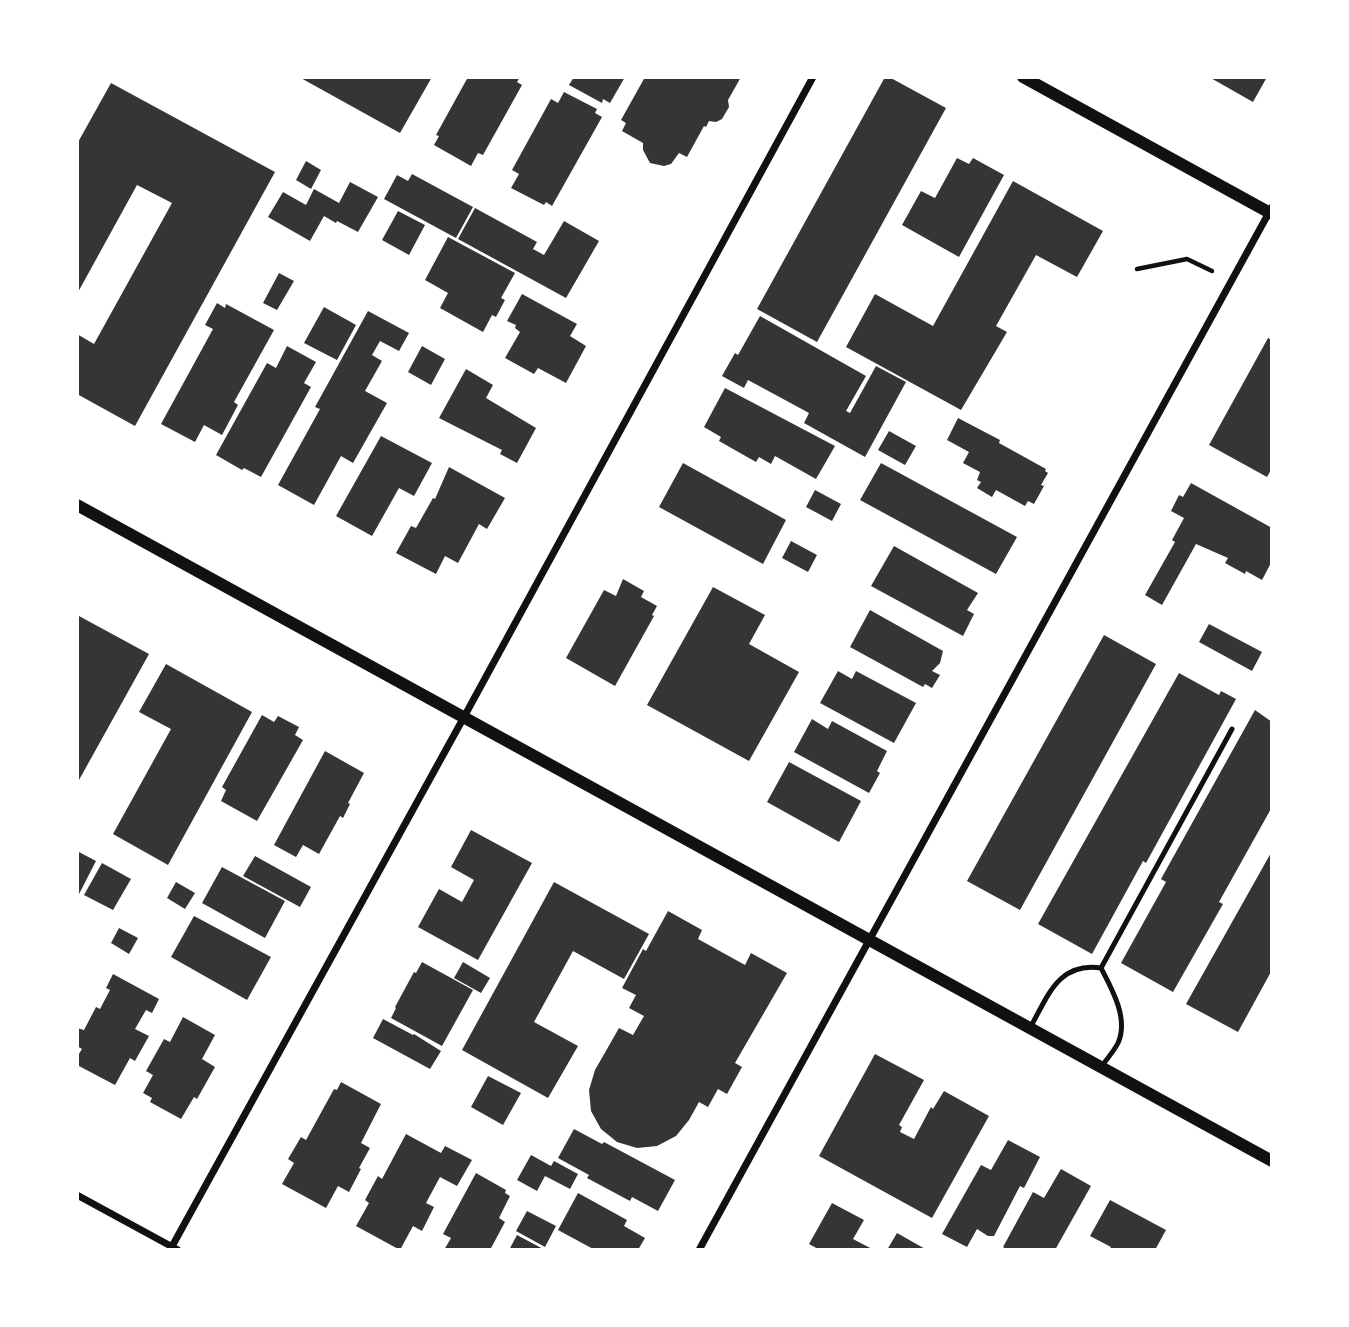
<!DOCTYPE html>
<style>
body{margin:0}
#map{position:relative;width:1349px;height:1327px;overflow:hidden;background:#fff;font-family:"Fira Sans Condensed",sans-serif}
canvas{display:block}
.frame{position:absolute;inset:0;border:79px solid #fff;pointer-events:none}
</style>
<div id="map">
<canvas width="1349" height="1327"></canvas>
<div class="frame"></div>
</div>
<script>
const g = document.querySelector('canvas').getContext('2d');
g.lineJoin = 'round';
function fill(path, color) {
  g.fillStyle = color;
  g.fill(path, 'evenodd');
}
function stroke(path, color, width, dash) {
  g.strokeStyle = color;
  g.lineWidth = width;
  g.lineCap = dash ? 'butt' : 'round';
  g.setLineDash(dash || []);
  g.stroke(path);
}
const building = new Path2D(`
 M299,77H432L400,133Z
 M468,77H520L517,82L522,85L483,155L478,153L471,166L434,145L439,136L436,135Z
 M574,77H625L610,103L603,99L602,103L569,85Z
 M645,77H741L728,100L729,107L722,119L716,122L709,121L706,127L704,126L687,157L679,153L671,164L664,166L650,163L643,150V143L622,131L626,123L621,120Z
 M885,77H889L946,108L817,342L757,309Z
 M1209,77H1267L1253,102Z
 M111,83L275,172L135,426L77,394V334L94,344L172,203L137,185L77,294V144Z
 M564,92L597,109L595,113L602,117L552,206L546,202L544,205L511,188L519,174L512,170L551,99L558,103Z
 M957,158L969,164L973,158L1004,175L959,257L902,225L921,191L935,198Z
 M306,161L321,170L311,189L296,180Z
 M412,174L473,207L456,238L384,199L397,175L408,181Z
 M1013,181L1103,231L1077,277L1036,255L996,326L1007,332L961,410L846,347L875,294L933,326Z
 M350,182L378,197L358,232L337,221L336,223L324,216L310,241L268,217L283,192L306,205L314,189L339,203Z
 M475,208L537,242L533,249L544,255L564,221L599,241L566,298L458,239Z
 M398,211L425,225L409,255L382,240Z
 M448,237L515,273L501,298L505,300L496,317L492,315L483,332L440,308L448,293L425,280Z
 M279,273L294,281L277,310L263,303Z
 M522,294L577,324L570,336L586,346L566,383L538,368L534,374L505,358L520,332L515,328L516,325L507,321Z
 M217,303L225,308L226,304L274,330L234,402L238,405L222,435L204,425L195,442L161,424L213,329L205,325Z
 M324,307L356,325L337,360L304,343Z
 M368,311L409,333L399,351L380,341L372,355L382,361L365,391L387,403L353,463L341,456L314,505L278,485L320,409L315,407Z
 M760,316L866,376L846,411L850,413L876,366L906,382L865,457L804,423L809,413L748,380L744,388L722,376L735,353L738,355Z
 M1268,338L1272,340V468L1267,477L1209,445Z
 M287,346L316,362L304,383L311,387L261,477L244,468L242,470L216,455L267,363L276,368Z
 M422,346L445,359L431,385L408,372Z
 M466,369L493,385L486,398L536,428L517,463L500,454L502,450L439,418Z
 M725,388L835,446L816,479L775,456L771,464L759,457L756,462L719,441L721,437L704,427Z
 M958,418L1000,440L999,443L1046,469L1045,471L1048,473L1041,485L1044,486L1034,504L1028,501L1025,506L996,490L992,497L977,488L981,482L977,480L980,472L963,463L969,452L947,440Z
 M889,431L916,446L905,465L878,450Z
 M381,436L432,463L414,496L399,488L372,536L336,516Z
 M683,463L786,520L763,564L659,507Z
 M881,463L1017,537L996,574L860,500Z
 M449,467L505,498L487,529L479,524L458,563L445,556L436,574L396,553L411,526L416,528L433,498L435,499Z
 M1191,483L1272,528V561L1262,580L1246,571L1245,574L1225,563L1228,558L1196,544L1162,605L1145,595L1175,542L1172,540L1184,518L1171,511L1179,495L1183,497Z
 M815,490L841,504L832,521L806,507Z
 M791,541L817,555L808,572L782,558Z
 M894,546L978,593L967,610L974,614L963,636L871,586Z
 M623,579L644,591L641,597L657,606L652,615L654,616L615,686L566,658L604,590L616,596Z
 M713,587L765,615L749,644L799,672L749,761L647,705Z
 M870,610L943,651L940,663L932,671L940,675L932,688L925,684L923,687L850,647Z
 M79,616L149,654L79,780H77V621Z
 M1209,624L1262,652L1252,671L1199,642Z
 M1104,635L1156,664L1020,910L967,881Z
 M166,664L252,712L168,865L113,834L171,729L139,712Z
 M838,671L852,679L856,671L916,703L894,743L820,703Z
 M1179,673L1219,695L1221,691L1236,699L1146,863L1143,861L1092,954L1038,924Z
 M1255,710L1272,722V807L1219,902L1223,904L1173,992L1121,963L1166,882L1161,879Z
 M262,715L274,722L278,716L299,727L295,735L303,740L257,821L221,801L226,790L222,787Z
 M812,719L828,729L832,721L887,751L877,771L880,773L869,793L794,752Z
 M325,751L364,773L348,803L350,804L343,818L340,816L319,854L303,845L296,857L274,845Z
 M789,762L861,801L839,842L767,802Z
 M471,830L532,863L478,960L418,927L439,889L462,902L474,880L451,867Z
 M77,851L96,861L77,898Z
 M1272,851V970L1238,1032L1186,1004Z
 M255,856L311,887L300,907L243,876Z
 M102,863L131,879L113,910L84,895Z
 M222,867L285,901L265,938L202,903Z
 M176,882L195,893L185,909L167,898Z
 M554,882L649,934L624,979L573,951L534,1022L578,1046L548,1098L462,1050Z
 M668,911L702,930L698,939L745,965L751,953L787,973L735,1063L742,1067L727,1094L718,1089L708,1107L699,1102L689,1120L676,1136L657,1146L637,1148L617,1142L601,1129L591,1111L589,1090L595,1070L619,1028L633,1035L644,1016L629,1008L636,995L622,988L643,949L646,951Z
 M194,916L271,957L247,1000L171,957Z
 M119,928L138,938L129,954L111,943Z
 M422,962L473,990L442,1046L391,1018L396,1008L395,1007L414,972L416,973Z
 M463,962L490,978L481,993L454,978Z
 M113,974L159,999L152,1013L146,1010L135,1029L149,1036L135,1061L130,1058L115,1085L77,1065V1057L82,1049L77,1046V1028L84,1030L96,1007L100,1009L110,990L106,988Z
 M183,1017L215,1035L202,1059L215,1067L197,1099L194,1097L181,1119L150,1102L152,1098L143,1093L153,1075L146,1071L164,1039L170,1042Z
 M383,1019L413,1035L414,1034L441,1051L430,1069L373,1038Z
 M875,1054L924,1080L899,1125L902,1127L900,1132L914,1139L931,1107L933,1109L944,1091L989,1116L932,1218L819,1156Z
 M488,1076L521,1093L503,1125L471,1107Z
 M341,1082L381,1104L361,1143L370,1148L359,1168L361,1169L349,1192L338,1186L326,1208L282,1184L294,1163L288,1159L301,1137L306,1140L334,1089L337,1090Z
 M574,1129L602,1144L604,1142L675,1180L658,1211L632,1197L630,1201L587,1178L589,1175L558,1158Z
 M406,1134L441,1153L445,1146L472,1160L457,1186L440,1177L426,1203L434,1207L422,1231L413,1226L400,1250L356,1226L369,1203L365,1200L378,1176L382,1179Z
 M1008,1140L1040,1157L1024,1188L1020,1186L994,1236H988L977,1229L967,1247L942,1234L981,1165L991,1170Z
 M531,1155L551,1166L554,1161L578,1174L570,1189L545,1176L537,1191L517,1180Z
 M1061,1169L1091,1186L1055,1250H1008L1003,1247L1033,1192L1044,1198Z
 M476,1173L506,1190L505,1193L510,1196L499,1218L505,1222L490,1250H444L451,1238L443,1234Z
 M578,1193L627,1220L624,1226L645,1238L638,1250H595L558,1230Z
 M1110,1200L1166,1230L1155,1250H1109L1111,1247L1090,1236Z
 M832,1203L864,1220L853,1239L874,1250H820L809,1244Z
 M527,1211L556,1226L545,1247L516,1231Z
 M897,1233L927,1250H887Z
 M517,1235L545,1250H509Z`);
const path = new Path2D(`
 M1137,269L1187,259L1212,271`);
const service = new Path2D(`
 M1101,968C1112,989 1129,1019 1118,1043C1114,1051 1107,1059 1101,1067
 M1030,1028C1048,996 1058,962 1101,968L1232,729`);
const minor = new Path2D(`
 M77,1195L178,1250
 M170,1250L464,717L813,77
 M699,1250L1272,207`);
const tertiary = new Path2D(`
 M1023,77L1272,214
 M77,505L1272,1161`);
fill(building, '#353535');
stroke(path, '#111', 4.5);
stroke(service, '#111', 5);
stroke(minor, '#111', 7);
stroke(tertiary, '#111', 12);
</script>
